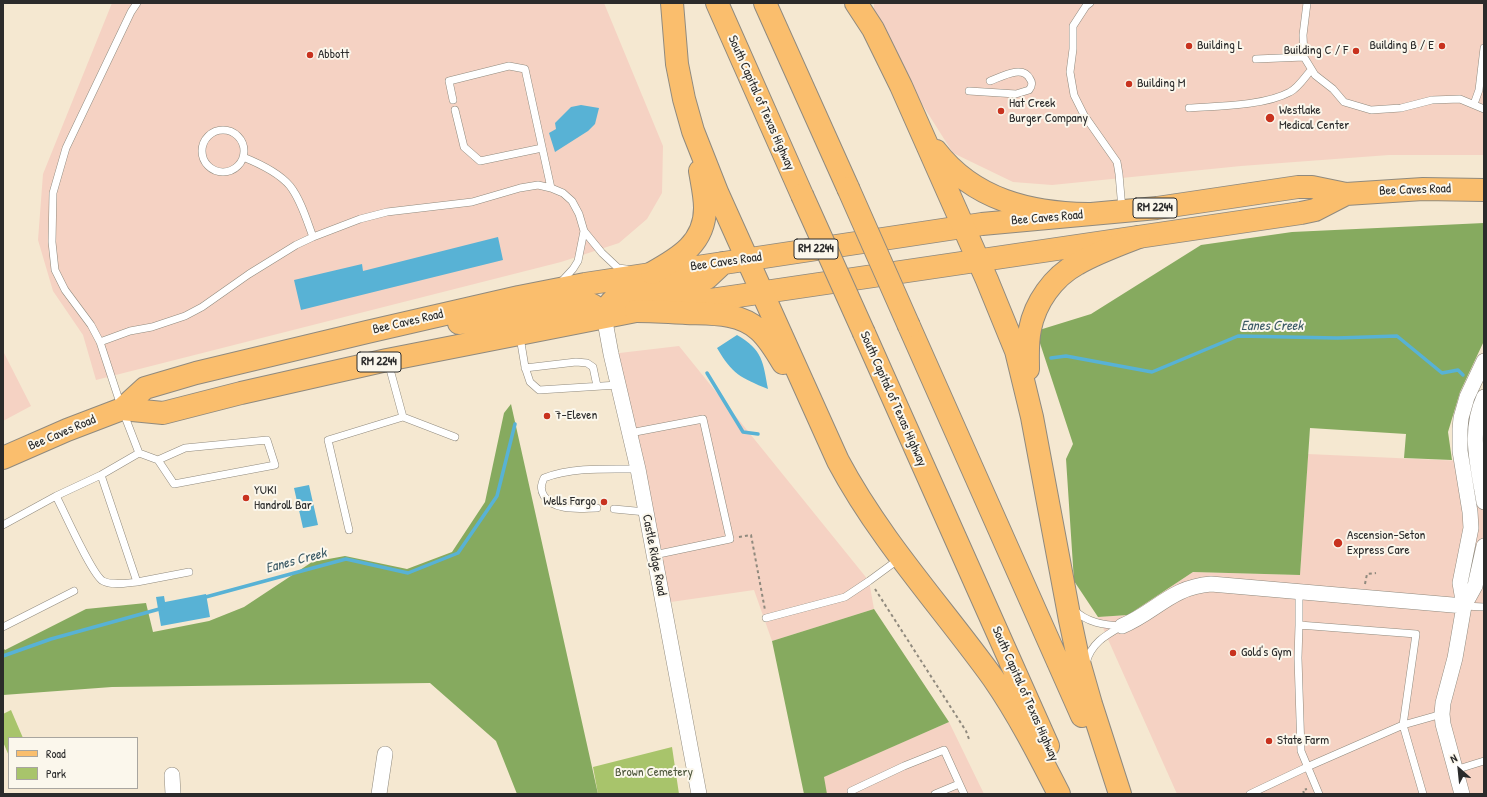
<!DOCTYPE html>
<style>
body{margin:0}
#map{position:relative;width:1487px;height:797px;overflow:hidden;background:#f5e8d1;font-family:"Patrick Hand",sans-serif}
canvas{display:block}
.frame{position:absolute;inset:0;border:4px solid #2b2b2b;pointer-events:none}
.legend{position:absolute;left:8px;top:737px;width:130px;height:52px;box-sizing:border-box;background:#fbf7ec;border:1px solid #a8a59f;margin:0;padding:5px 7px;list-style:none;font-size:12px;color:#2b2b2b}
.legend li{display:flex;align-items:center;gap:8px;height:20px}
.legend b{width:20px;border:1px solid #a8a59f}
.north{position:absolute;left:1439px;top:749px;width:40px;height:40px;-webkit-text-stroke:3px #fbf7ec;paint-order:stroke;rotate:333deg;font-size:11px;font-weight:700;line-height:16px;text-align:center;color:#2b2b2b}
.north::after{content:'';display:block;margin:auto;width:14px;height:18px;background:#2b2b2b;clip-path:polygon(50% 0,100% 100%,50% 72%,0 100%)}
</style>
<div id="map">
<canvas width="1487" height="797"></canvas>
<div class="frame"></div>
<ul class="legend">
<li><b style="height:5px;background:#fabe6d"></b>Road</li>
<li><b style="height:11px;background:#a8c46b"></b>Park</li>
</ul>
<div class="north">N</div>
</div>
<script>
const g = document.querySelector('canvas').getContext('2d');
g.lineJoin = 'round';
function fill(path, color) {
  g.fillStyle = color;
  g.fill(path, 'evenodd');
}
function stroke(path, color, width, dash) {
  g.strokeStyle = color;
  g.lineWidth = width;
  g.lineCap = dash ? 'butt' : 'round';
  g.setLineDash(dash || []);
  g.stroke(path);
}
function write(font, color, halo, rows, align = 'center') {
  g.font = font + ' "Patrick Hand",sans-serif';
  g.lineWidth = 4;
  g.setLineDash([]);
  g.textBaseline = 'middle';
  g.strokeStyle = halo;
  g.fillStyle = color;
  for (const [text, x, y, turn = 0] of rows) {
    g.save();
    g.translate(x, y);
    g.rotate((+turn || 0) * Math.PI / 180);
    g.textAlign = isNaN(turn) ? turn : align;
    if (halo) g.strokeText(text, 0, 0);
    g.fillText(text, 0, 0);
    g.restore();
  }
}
const built = new Path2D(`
 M112,3H604L663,146L662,193L647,219L619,243L561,262L96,380L83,335L53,291L38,240L43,174Z
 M874,3H1484V155H1389L1241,166L1052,185L1013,182L953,153L915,93L895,48L874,11Z
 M679,346L869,581L874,609L772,641L754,590L664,603L611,354Z
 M3,351L31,406L3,421Z
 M1308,454L1484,462V794H1177L1098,617L1128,615L1193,572L1300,575Z
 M949,722L984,794H827L823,777Z`);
const green = new Path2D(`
 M11,710L23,738H9V756L3,742V714Z
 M672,747L679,794H598L593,767Z`);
const forest = new Path2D(`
 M1484,223V341L1460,392L1448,432L1452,460L1404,458L1406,434L1310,428L1300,575L1193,572L1128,615L1098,617L1074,581L1066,459L1073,444L1036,331L1091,314L1201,245L1292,232Z
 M511,404L598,794H517L496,741L430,683L112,687L3,695V648L5,650L86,609L146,603L153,632L209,621L244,607L312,562L345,556L407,569L452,552L485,502L504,413Z
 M874,609L949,722L824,777L827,794H804L772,641Z`);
const water = new Path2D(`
 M581,105L599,108L595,124L588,131L555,152L549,133L556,129L555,123L571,107Z
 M498,237L503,260L301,310L294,280L362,264L363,271Z
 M737,335C763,350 763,362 768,389C741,378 732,374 717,348Z
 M309,485L318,525L303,528L294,488Z
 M206,594L210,617L161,626L156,597L164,596L165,602Z`);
const stream = new Path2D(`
 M1051,358L1066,356L1152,372L1238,336L1337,338L1397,336L1442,373L1458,370L1463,375
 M707,373L743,432L758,434
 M202,598L346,559L408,573L458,553L497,496L515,424
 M3,656L51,639L163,608`);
const path = new Path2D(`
 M739,537L751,535L765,610
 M1365,584L1367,574L1376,573
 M875,589L966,731L969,739
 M1304,794L1303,790L1307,789`);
const lane = new Path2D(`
 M137,3L131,12L66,148L53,193L52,242L55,270L65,290L91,325L100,342L122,409L139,453L158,460L174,484L275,465L267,440L185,448L158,460
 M1090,3L1086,6L1073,26V49L1070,72L1074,95L1084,115L1117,162L1119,174L1122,209
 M1307,3L1303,35L1304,57L1315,75L1333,89L1344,102L1371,110L1401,108L1432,100L1460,99L1484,109
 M1256,59L1304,57
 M969,91L1016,94L1029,90C1032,86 1033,83 1030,79C1023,64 1001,77 990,81
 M453,100L449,81L509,66L525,69L551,188
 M1474,104L1479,90L1484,48
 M1189,108C1218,106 1264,106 1290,92C1298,88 1305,77 1311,70
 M455,110L464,147L480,161L542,148
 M202 151a21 21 0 1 1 42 0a21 21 0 1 1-42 0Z
 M243,157C258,163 280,174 290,186C301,200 307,221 313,237
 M561,282L573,269L578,261L584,231
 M520,337L525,367L530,382L539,390L618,385
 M100,342L130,331L152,327L185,316L202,307L249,274L296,245L313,237L360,219L387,212L472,202L520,188L538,185L551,188L563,193L572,201L579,214L584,231L602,253L618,268L626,269
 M525,368L576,362L587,363L593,367L597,386
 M403,417L455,437
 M630,433L703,419L730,539L654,555
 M101,475L56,496C64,511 92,575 103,581C113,586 127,583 137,582L101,475L139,453
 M597,508C581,508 555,512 544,496C540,489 541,485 544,478C572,467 607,469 638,469
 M614,509L646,512
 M3,525L56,496
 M349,530L328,440L403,417L388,362
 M137,582L189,572
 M1299,591V625L1298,658L1301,751L1319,794
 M1464,606L1484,607
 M1073,609C1087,623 1104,625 1122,626
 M766,618L845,597L869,581L899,559
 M1299,625L1416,634L1403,725L1423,794
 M3,627L74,591
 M1086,663C1091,643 1106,635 1122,626
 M1455,770L1484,761
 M852,794L851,791L904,766L944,750L964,794
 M935,794L959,784
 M1250,794L1307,767L1403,725L1442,714`);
const street = new Path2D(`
 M604,316L611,354L638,469L699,794
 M1484,397C1468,432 1478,465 1484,502
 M1464,606L1475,586L1484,546
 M1122,626C1156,612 1171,587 1211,584L1464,606
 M172,775L173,794
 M379,794L385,754
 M1462,794L1443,724L1442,714L1443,703L1455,658L1464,606L1460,583L1471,528L1470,512L1460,451V429L1461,418L1467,397L1484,361`);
const primary = new Path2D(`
 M604,316C606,307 611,301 619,296L692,285L707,278L723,263
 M459,323L506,317L581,302C591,302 598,308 604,316
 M122,409L163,413L241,393L387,360L636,311L1301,213L1315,210L1346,194
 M3,458L67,430L122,409L145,388L196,373L367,332L519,297L585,284L982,224L1157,208L1298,187H1312L1346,194L1423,189L1484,190`);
const highway = new Path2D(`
 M672,3L677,64L684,99L693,131L717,192L838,461C880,540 941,606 993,678C1018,714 1039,755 1059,794
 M717,3L802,195
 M765,3L848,188
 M856,3L873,29L901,86L987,280L1016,351L1032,417L1070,620L1079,662L1091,704L1120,794
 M936,151C974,200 1030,213 1088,214
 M652,273C679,258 705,243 705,208C705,196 702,183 700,171
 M636,311C653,311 669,312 686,313C711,314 739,312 759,330C769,339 776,351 783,363
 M909,326L1082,716
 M864,333L1048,746
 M1028,369C1028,356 1027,343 1030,329C1035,303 1053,277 1077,264C1096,253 1118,245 1139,237`);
const highwayBridge = new Path2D(`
 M848,188L909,326
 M802,195L864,333`);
const markers = [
 [1189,46,4,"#c8321e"],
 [1442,46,4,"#c8321e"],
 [1356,51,4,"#c8321e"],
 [310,55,4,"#c8321e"],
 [1129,84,4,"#c8321e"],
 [1001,111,4,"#c8321e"],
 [1270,118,5,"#c8321e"],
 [547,416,4,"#c8321e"],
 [246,498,4,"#c8321e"],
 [604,502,4,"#c8321e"],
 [1338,543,5,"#c8321e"],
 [1233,653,4,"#c8321e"],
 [1269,741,4,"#c8321e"]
];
const shields = [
 [1155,208,44],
 [816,249,44],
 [379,362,44]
];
const shieldNames = [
 ["RM 2244",1155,208],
 ["RM 2244",816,249],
 ["RM 2244",379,362]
];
const poiNames = [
 ["Building L",1197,46],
 ["Building B / E",1434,46,"right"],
 ["Building C / F",1348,51,"right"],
 ["Abbott",318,55],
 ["Building M",1137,84],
 ["Hat Creek",1009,104],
 ["Burger Company",1009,119],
 ["Westlake",1279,111],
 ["Medical Center",1279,126],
 ["7-Eleven",555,416],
 ["YUKI",254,491],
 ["Handroll Bar",254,506],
 ["Wells Fargo",596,502,"right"],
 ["Ascension-Seton",1347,536],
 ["Express Care",1347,551],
 ["Gold's Gym",1241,653],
 ["State Farm",1277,741]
];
const streetNames = [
 ["South Capital of Texas Highway",761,103,66],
 ["Bee Caves Road",1415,190,-2],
 ["Bee Caves Road",1047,218,-5],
 ["Bee Caves Road",726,262,-8],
 ["Bee Caves Road",408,322,-13],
 ["South Capital of Texas Highway",893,399,66],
 ["Bee Caves Road",62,433,-23],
 ["Castle Ridge Road",654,555,79],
 ["South Capital of Texas Highway",1025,694,66]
];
const parkNames = [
 ["Brown Cemetery",654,773]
];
const waterNames = [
 ["Eanes Creek",1272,326],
 ["Eanes Creek",296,561,-15]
];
fill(built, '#f5d2c3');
fill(green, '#a8c46b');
fill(forest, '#86aa5f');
fill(water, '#58b2d5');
stroke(stream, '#58b2d5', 3.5);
stroke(lane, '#908a7e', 8);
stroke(street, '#908a7e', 16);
stroke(primary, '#908a7e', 24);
stroke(highway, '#908a7e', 24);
stroke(path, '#908a7e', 2, [3, 3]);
stroke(lane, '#fff', 7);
stroke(street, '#fff', 15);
stroke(primary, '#fabe6d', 22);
stroke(highway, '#fabe6d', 22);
stroke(highwayBridge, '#908a7e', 24, []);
stroke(highwayBridge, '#fabe6d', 22);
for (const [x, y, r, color] of markers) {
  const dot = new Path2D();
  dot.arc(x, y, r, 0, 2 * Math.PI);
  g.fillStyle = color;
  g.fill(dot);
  stroke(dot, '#fbf7ec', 1.5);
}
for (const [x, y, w] of shields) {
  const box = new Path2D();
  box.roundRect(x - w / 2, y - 10, w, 20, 3);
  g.fillStyle = '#fbf7ec';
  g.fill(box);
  stroke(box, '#2b2b2b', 1);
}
write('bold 12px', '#2b2b2b', null, shieldNames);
write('13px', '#2b2b2b', '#fbf7ec', poiNames, 'left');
write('13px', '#2b2b2b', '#fbf7ec', streetNames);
write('13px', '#50593e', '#fbf7ec', parkNames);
write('italic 14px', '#3b5a66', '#fbf7ec', waterNames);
</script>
